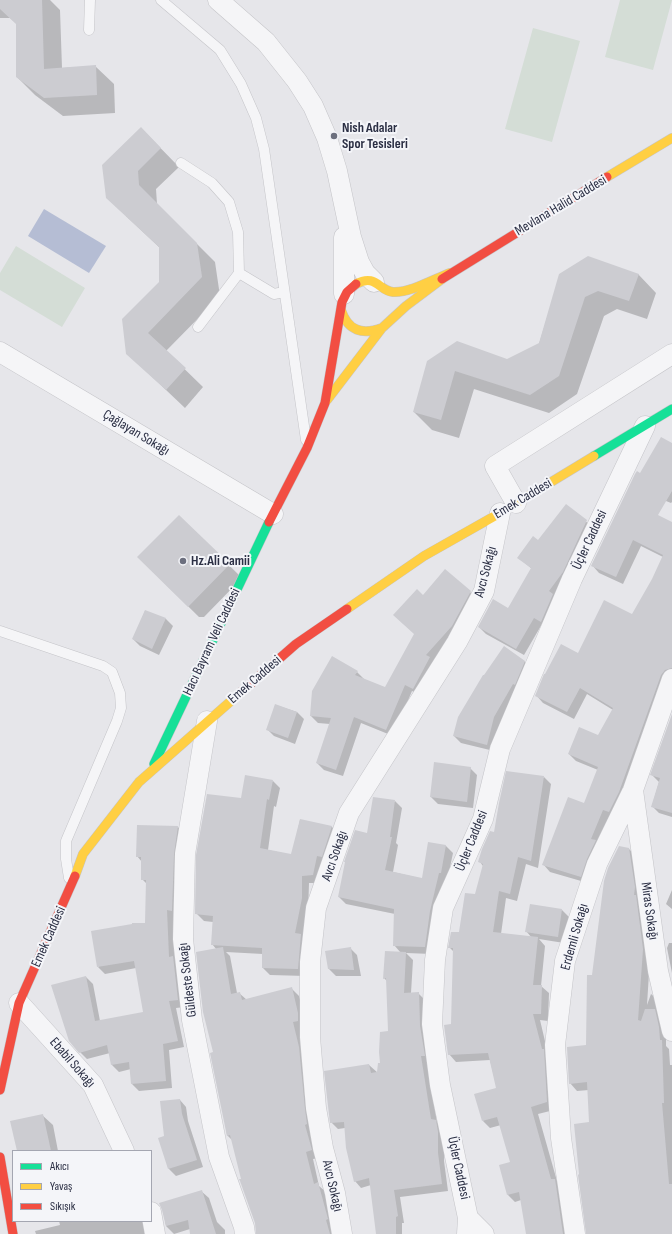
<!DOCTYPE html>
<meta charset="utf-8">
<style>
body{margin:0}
#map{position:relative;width:672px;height:1234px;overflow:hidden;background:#e6e6ea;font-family:"Sofia Sans Condensed",sans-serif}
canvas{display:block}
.legend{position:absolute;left:12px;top:1150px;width:140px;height:72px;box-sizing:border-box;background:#f4f5f9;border:1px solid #a4a6b1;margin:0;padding:5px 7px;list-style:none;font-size:12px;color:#2b2f44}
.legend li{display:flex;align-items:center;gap:8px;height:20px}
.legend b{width:20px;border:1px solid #a4a6b1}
</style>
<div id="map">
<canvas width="672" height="1234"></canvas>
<ul class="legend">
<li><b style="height:5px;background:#16e098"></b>Akıcı</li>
<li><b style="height:5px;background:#ffcf43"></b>Yavaş</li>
<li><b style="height:5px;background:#f24e42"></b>Sıkışık</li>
</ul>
</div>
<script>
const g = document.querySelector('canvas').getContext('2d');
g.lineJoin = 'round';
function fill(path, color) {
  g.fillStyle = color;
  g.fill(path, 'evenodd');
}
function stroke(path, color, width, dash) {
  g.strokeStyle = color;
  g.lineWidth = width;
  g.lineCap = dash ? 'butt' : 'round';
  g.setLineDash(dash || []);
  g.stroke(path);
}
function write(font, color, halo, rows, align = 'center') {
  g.font = font + ' "Sofia Sans Condensed",sans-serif';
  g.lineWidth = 4;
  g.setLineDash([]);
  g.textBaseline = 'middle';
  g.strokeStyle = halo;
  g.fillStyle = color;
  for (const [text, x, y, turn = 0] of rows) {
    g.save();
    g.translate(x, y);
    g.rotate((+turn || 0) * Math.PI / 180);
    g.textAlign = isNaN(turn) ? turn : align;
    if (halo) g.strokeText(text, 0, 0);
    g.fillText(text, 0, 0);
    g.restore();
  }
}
const green = new Path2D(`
 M620,0H672L653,70L605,57Z
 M533,28L580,41L552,142L505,129Z
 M16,246L85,288L62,327L0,290V273Z`);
const water = new Path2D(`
 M44,209L106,246L89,273L28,236Z`);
const shadow = new Path2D(`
 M0,0H50L60,10L62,68L95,66L114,84L115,113L63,116L35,95L17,77V24L10,18H0Z
 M141,128L179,167L156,189L157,204L215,262L220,296L166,351L203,387L185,408L127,353L160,282V248L126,216Z
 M638,274L656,293L647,319L617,309L604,316L577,394L549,413L474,389L459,438L432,430L414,412L428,361L507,360L539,344L560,275Z
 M672,444V502L671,503L641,491Z
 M623,502L672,529V677L588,883L550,872L543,864L585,804L598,770L576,761L569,754L599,736L613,710L587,694L574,719L543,703L536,695L579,654L633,615L653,579L663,557L641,546L623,584L599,573L592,565Z
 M566,506L594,528L548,628L542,624L524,655L486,634L479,627L508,609L532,569L519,558L538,541Z
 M179,516L242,578L204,617H199L138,557Z
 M470,592L477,599L420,695L412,691L393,736L361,723L343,776L324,770L317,763L330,724L318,723L311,716L357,672L364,679L363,680L385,689L415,634L423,596Z
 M145,611L166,619L173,626L159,655L140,646L133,639Z
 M524,661L531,668L494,751L461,743L454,736Z
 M276,705L297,712L304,719L295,744L274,736L267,729Z
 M672,717V817L659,813L652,806L659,782L652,775Z
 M470,768L477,775L473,808L438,804L431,797Z
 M544,777L551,784L538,868L526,864L517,901L506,898L501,934L532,938L526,931L562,910L569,917L564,943L539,939L545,946L541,986L549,993L548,1021L540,1020L548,1054L554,1110L538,1114L557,1181L562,1187L569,1234H527L521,1200L515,1202L508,1195L512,1163L501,1125L490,1128L483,1121L497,1089L490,1060L456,1062L449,1054L452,1025L454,952L450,948L460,934L476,896L483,866L480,862L495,834Z
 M273,781L280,788L276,807L274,806L268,850L292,855L300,820L332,827L339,835L320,883H309L306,976L270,975L263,968V954L226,952L230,956L237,993H239L247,1000L291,988L299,996L306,1022L319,1158L313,1159L319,1186L325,1191L335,1234H257L256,1223L232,1140L227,1135L214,1053L217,950L212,944L213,922L204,921L196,913L241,799Z
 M395,801L402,808L396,843L398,845L393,872L423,879L429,843L446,846L453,853L432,954L406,953L413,960L411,993H418L425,1000L427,1062L437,1122L442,1127L445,1140L444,1161L448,1191L400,1197L404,1223H402V1234H377L371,1185L361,1188L355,1181L345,1128L338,1129L331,1122L369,1065L378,1073L389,1032L387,981L384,978L401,953L394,945L395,914L346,904L339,897L368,834Z
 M178,827L184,834L179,917H173L175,959L180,964L185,1007L176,1008L184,1047L169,1050L172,1088L139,1091L132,1084L131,1069L119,1072L112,1065L110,1053L87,1059L80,1052L86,977L93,984L100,1021L145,1013L136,968L105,974L98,967L146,924L147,884L142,879V862L137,856Z
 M629,849L637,857L650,957L647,1005L651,994L658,1000L666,1035V1046L669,1049L670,1065H672V1234H587L590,1123L589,1090L577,1091L570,1083L587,1046L593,976Z
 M672,890V909L666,904Z
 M669,943H672V973L667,948Z
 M350,948L357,955L361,976H336L329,969Z
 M180,1100L186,1107L188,1121L203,1167L176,1176L169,1169L165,1136Z
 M42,1115L53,1125L58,1151H18Z
 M201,1191L209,1198L217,1222L225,1230V1234H191L190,1229L174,1234L166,1226L163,1210Z
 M59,1221H147L149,1234H36L35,1231L60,1225Z`);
const building = new Path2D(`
 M0,0H42L44,69L96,65L97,95L44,98L16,77V24L0,9Z
 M141,127L161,148L138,171L139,185L197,243L202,277L148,333L186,368L166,390L126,354L122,319L159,282V247L106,198L102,165Z
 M588,256L639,274L629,301L598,291L585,297L559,376L530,395L455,371L441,420L413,412L427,361L457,341L507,359L539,343L559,274Z
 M661,437L672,443V491L658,515L672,522V668L665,670L661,675L619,792L609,812L603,810L591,839L596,840L587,859L581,877L542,865L568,797L584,803L598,767L568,754L579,727L598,735L613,708L580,688L567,712L535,696L544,674H545L561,644L578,653L604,600L632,614L652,579L663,555L633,540L616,577L591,566L635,474L637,471L640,473Z
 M566,504L587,520L563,572L549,591L553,594L541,622L534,618L516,649L478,627L493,599L508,608L531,568L517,558L533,536L538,540Z
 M179,515L230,564L188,607L137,557Z
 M445,569L471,591L452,626L426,655L430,657L413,689L405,685L386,730L354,717L336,770L316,763L331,718L310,716L312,691L332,656L358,671L355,675L385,687L414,634L393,615L417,589L423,595Z
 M145,610L166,618L152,649L132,639Z
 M504,646L525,661L515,685L513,684L494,717L487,745L453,736L458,717L483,675H484Z
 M275,704L297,712L288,738L266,730Z
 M672,714V813L651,807L660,778L650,775Z
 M434,762L471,767L467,802L430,797Z
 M506,771L544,776L531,861L518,857L510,894L499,891L493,932L538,937L533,985H542L541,1014H533L542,1049H544L547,1102L531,1107L551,1179H555L563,1234H526L519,1192L507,1195L499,1165L510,1162L497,1117L482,1121L474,1094L496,1088L488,1053L448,1055L444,1025L451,1024L453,948H448L451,932H459L465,893L475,894L483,864L478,862L482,849L490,831L494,832L499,803Z
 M245,775L273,780L269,800L267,799L260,848L291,854L300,819L332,826L322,857L317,856L313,875L302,876V898L295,933L301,934L298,969L262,968V948L211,945L213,916L195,914L196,855L207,794L241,798Z
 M373,797L395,800L390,837H392L385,870L422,878L428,842L446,845L441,873H439L430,911L425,947L393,946L394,909L338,897L345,862H344L355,830L367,833Z
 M137,825L178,826L174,854L172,911L167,910L169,957L173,956L178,1000L169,1001L178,1041L163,1044L166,1081L131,1084L129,1062L111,1065L107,1045L79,1053L69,1041L51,985L86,976L95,1021L143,1012L134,961L97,967L91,931L132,924V923H145L146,880H141V857H136Z
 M619,846L629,848L635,887L634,895H636L643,949L638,1020L641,1021L645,1009H655L659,1027L660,1040H662L664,1103H662L669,1184H672V1234H586L578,1175L579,1174L574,1124L589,1122L587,1082L569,1084L567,1047L586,1045L587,975H592L604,881L608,868Z
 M530,904L562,909L558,937L525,932Z
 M223,947L231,994L240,992L242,1000L292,987L298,1013V1021L293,1022L299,1047L305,1109L307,1124L305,1125L312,1150L306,1152L314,1184L318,1182L328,1219L326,1220L330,1234H256L255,1223L240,1181L239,1179H241L230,1135L227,1136L210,1053L213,1052L203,1012L196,952Z
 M351,947L354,970L328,969L325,951Z
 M385,951L406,952L404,993L419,992L420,1026L425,1056H421L431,1119L436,1120L438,1132V1153L442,1184L394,1190L398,1216L396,1217V1234H376L369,1178L354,1182L346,1148L344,1122L330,1123L324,1071L369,1064L371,1073L377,1072L378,1063H380L379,1052L380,1032L388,1031L386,978L383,979Z
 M180,1099L182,1114L197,1160L168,1169L158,1138L164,1136L160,1101Z
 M43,1114L51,1151H17L10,1121Z
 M202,1190L216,1234H190L188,1220L166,1226L162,1210L159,1203Z`);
const lane = new Path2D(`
 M161,0L220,50L241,84L256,118L264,149L306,440
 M89,30L90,0
 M181,163L212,183L229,202L238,232L239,273L198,327
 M239,273L274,294L284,292
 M0,631L103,666L112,672L120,693L121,708L117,721L66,841V859L69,878`);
const street = new Path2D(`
 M218,0L266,42L297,81L313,106L327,138L337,171L351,237L359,262L365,273L374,282
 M344,294V237
 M0,352L273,514
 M516,503L495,466L672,354
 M207,721L185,854L183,939L192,1020L219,1157L244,1227L245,1234
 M633,790L658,971L672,1031
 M19,1003L93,1085L124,1151
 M151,1212L155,1234
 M468,1218L484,1234
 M342,1234L335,1193L323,1148L316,1108L310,1037V962L316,908L349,813L457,642L484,591L500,513
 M467,1234L468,1218L440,1085L432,1024L435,960L443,908L483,819L500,749L572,579L645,426
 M575,1234L561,1138L555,1045L565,961L597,864L633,790L672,679`);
const fast = new Path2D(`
 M594,456L672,409
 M154,764L269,522`);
const slow = new Path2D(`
 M607,177L672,138
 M356,284C376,273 379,291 393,292C410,293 434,279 450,273
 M341,310C348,331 362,335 382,328
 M327,400L382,328L406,306L442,279
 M347,609L424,556L500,513L594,456
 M75,876L83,854L139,782L240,693`);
const jam = new Path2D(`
 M442,279L607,177
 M269,522L307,448L325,403L342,302L347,292L356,284
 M240,693L296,644L347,609
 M0,1090L19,1003L75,876
 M0,1157L13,1234`);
const markers = [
 [334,136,4,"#6c6f7e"],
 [183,561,4,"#6c6f7e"]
];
const poiNames = [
 ["Nish Adalar",342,128],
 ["Spor Tesisleri",342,144],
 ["Hz.Ali Camii",191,561]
];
const streetNames = [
 ["Mevlana Halid Caddesi",561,206,-31],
 ["Çağlayan Sokağı",136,433,31],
 ["Emek Caddesi",523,499,-31],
 ["Üçler Caddesi",590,540,-65],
 ["Avcı Sokağı",486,572,-75],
 ["Hacı Bayram Veli Caddesi",212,642,-65],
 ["Emek Caddesi",255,680,-41],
 ["Üçler Caddesi",472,841,-68],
 ["Avcı Sokağı",335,856,-71],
 ["Miras Sokağı",649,911,82],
 ["Emek Caddesi",49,937,-66],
 ["Erdemli Sokağı",575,937,-74],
 ["Güldeste Sokağı",188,980,-97],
 ["Ebabil Sokağı",72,1063,49],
 ["Üçler Caddesi",458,1168,78],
 ["Avcı Sokağı",332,1186,77]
];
fill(green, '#d4ddd6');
fill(water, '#b5bdd4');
fill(shadow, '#0003');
fill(building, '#ccccd1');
stroke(lane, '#c4c4c8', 11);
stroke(street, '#c4c4c8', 21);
stroke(fast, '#c4c4c8', 10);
stroke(slow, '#c4c4c8', 10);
stroke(jam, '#c4c4c8', 10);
stroke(lane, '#f5f5f7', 10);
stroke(street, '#f5f5f7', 20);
stroke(fast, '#16e098', 9);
stroke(slow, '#ffcf43', 9);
stroke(jam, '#f24e42', 9);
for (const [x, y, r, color] of markers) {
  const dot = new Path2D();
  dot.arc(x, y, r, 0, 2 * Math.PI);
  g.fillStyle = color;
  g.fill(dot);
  stroke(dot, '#f4f5f9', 1.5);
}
write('bold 14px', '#2b2f44', '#f4f5f9', poiNames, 'left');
write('14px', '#2b2f44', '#f4f5f9', streetNames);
</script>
